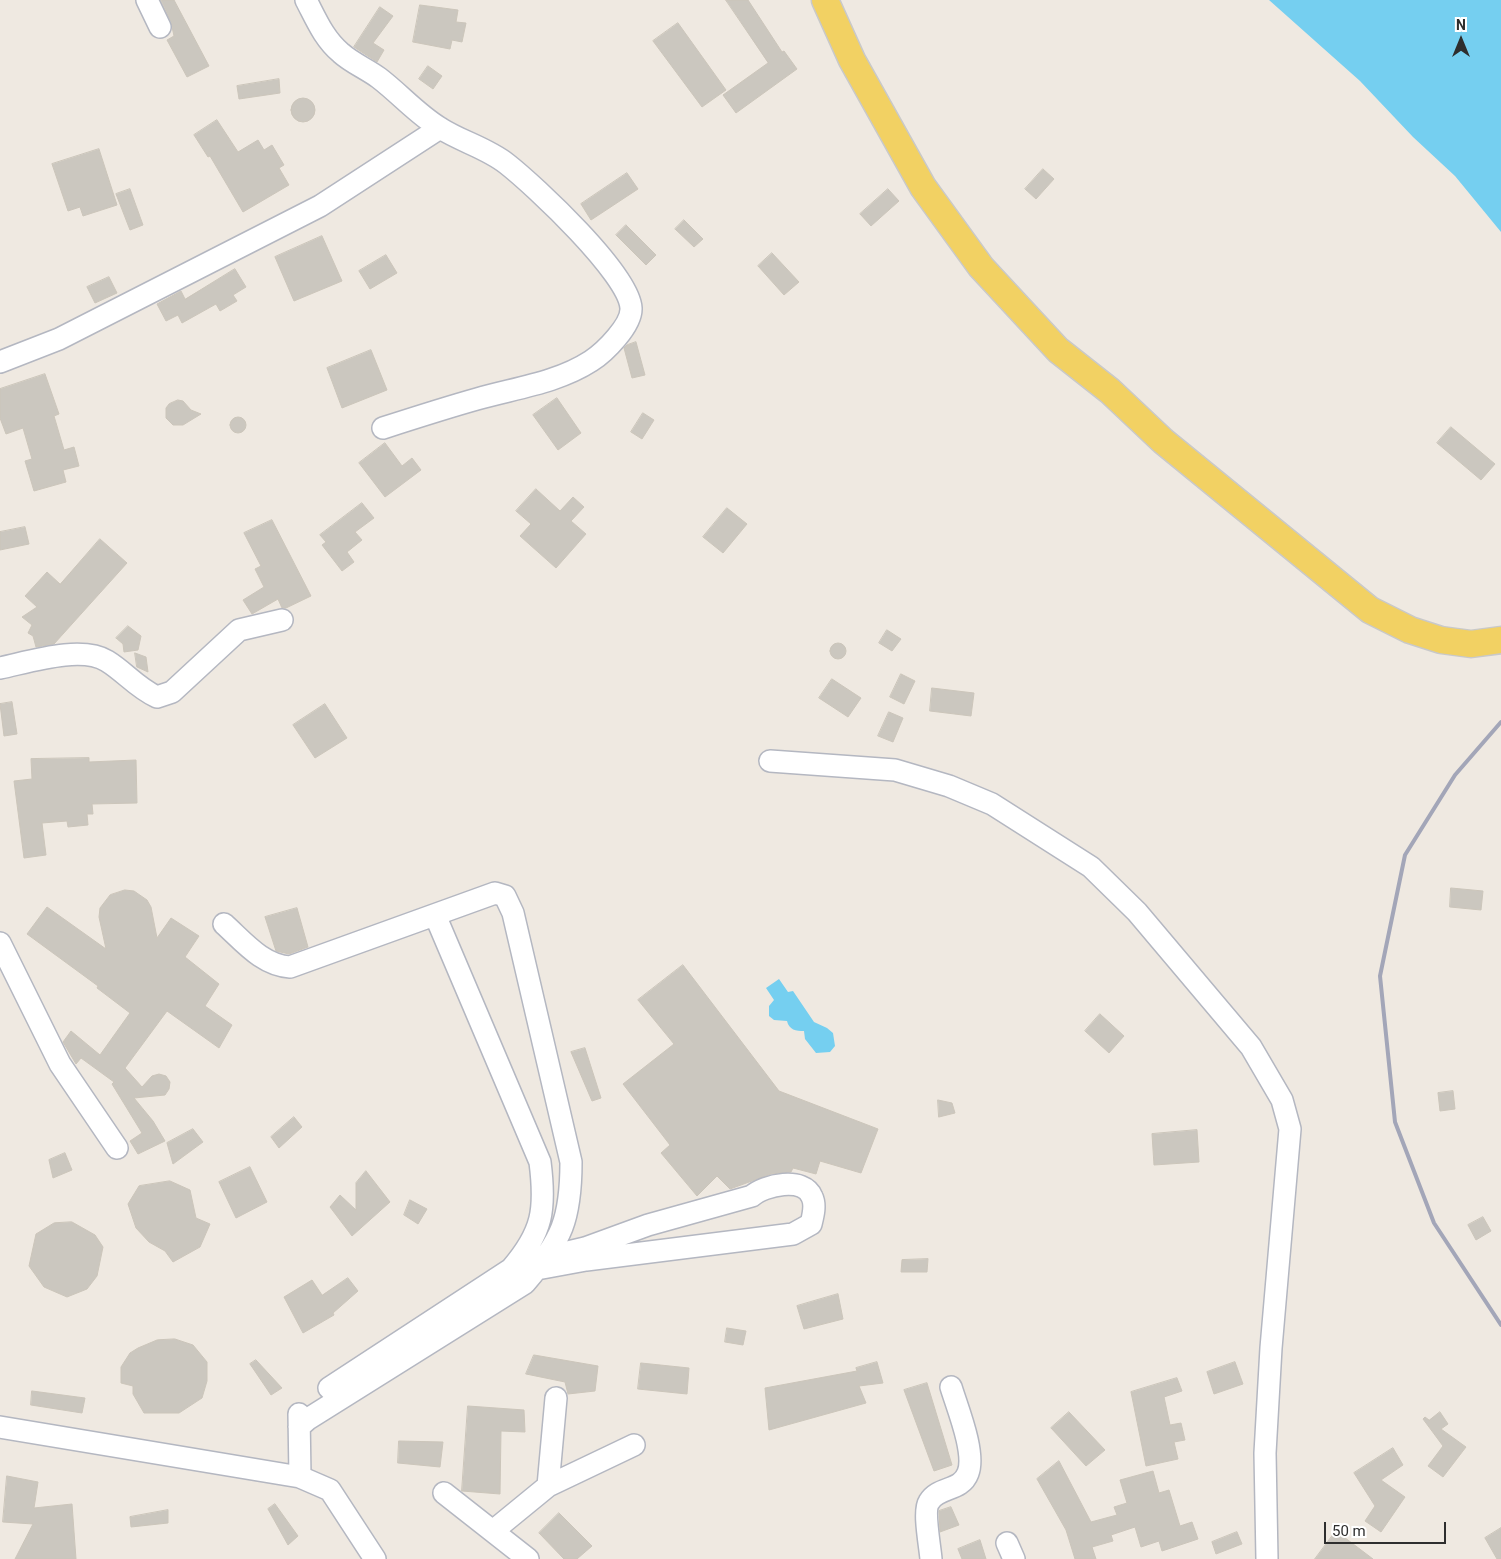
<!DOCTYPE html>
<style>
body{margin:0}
#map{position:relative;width:1501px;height:1559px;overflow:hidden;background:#efe9e1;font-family:Roboto,sans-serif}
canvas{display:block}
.north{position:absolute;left:1436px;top:15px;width:50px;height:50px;-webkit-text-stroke:4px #fff;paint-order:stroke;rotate:0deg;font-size:14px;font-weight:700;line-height:20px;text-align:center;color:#2e2e2e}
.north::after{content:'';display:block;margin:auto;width:18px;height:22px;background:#2e2e2e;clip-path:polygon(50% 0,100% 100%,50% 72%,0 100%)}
.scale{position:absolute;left:1324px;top:1522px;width:122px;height:22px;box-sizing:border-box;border:2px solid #2e2e2e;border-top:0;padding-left:6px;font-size:15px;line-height:18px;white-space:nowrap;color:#2e2e2e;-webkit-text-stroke:4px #fff;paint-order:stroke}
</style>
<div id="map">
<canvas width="1501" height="1559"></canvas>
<div class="north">N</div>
<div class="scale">50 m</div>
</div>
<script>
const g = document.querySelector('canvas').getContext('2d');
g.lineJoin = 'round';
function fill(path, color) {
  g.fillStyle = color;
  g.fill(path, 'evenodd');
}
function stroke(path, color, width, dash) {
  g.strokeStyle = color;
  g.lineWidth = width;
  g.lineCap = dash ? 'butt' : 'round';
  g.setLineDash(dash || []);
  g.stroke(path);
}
const water = new Path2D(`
 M1269,0H1501V232L1455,176L1413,137L1360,81Z
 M779,979L788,992L793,991L814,1022L827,1028L833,1033L835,1046L830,1052L816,1053L805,1039L804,1031C796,1031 789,1030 787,1021L774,1020L769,1016V1006L774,1000L766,988Z`);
const building = new Path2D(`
 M161,0H174L209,66L187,77L167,40L174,36L171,22Z
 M726,0H748L782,52L784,51L797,69L736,113L723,95L768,63Z
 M420,5L458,10L456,22L466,23L462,42L452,40L450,49L413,42Z
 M380,7L393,16L373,43L384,50L377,62L354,47Z
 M678,23L726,90L702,107L653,41Z
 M428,66L442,76L433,89L419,79Z
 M279,79L280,93L239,99L237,86Z
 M291 110a12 12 0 1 1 24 0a12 12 0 1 1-24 0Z
 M217,120L238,152L258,140L264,150L272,145L284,165L279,168L289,185L243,212L210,156L208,157L194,135Z
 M99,149L117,205L83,216L80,207L68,211L52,164Z
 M1043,169L1054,179L1036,199L1025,189Z
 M627,173L638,189L591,220L581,204Z
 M130,189L143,225L130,230L116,194Z
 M888,189L899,201L871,226L860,214Z
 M684,220L703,239L694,247L675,229Z
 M626,225L656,255L646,265L616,235Z
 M322,236L342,281L294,301L275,257Z
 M772,253L799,282L784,295L758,266Z
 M386,255L397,273L370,289L359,271Z
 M235,269L246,287L233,295L237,301L220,311L216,304L182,323L178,315L166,321L157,304L181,291L185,299Z
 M109,277L117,293L95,303L87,287Z
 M636,342L645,375L632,378L624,348L627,345Z
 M371,350L387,390L342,408L327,368Z
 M45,374L59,414L54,416L64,450L74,447L79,466L63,470L66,482L34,491L25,461L32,459L23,428L6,434L0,418V389Z
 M557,398L581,433L558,450L533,415Z
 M178,400L183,401L191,410L201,414L183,425H173L166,418V408L169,404Z
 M643,413L654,420L642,439L631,432Z
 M230 425a8 8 0 1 1 16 0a8 8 0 1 1-16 0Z
 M1451,427L1495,464L1481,480L1437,443Z
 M385,443L402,466L412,458L421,470L385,497L359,463Z
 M536,489L560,511L573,497L584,507L571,521L586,534L556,568L520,536L531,524L516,511Z
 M362,503L374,518L355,532L362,540L347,552L354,562L342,571L322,545L326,542L320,535Z
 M727,508L747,524L723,553L703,537Z
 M272,520L311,596L286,608H282L278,599L252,614L243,600L264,587L255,569L261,566L244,533Z
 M25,527L29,544L0,550V532Z
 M100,539L127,563L54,644L36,647L33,636L28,633L32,625L22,617L37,607L25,596L47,572L60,584Z
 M128,626L141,636L138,650L124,652L123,644L116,638Z
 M887,630L901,639L892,651L879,643Z
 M830 651a8 8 0 1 1 16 0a8 8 0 1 1-16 0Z
 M135,653L146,657L148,672L137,667Z
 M901,674L915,681L904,704L890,697Z
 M832,679L861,698L848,717L819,698Z
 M932,688L974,693L971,716L930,711Z
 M12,702L17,734L4,736L0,704Z
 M325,704L347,738L315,758L293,725Z
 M889,712L903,718L893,742L878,736Z
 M89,758V762L136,760L137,803L92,804L93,814H87L88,825L68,827L67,821L42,823L46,855L24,858L14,781L32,779L31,759Z
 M1451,888L1483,891L1481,910L1450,907Z
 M125,890L134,891L147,900L151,907L157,938L171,918L199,936L185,957L219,984L205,1006L232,1025L219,1048L167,1011L125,1068L142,1087L152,1076L159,1074L166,1076L170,1082L169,1089L165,1095L134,1098L153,1121L165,1141L138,1154L130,1141L142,1133L112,1084L114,1082L81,1058L76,1064L63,1042L71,1031L100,1055L130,1013L97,988L98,986L27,934L47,907L106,949L99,917L100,908L110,895Z
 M297,908L308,947L289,954L276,951L265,917Z
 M683,965L779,1091L878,1129L861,1173L820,1161L816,1174L793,1168L791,1172L771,1174L730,1189L717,1176L697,1196L661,1153L670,1145L623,1084L674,1044L638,1000Z
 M1100,1014L1124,1036L1109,1053L1085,1031Z
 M585,1048L601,1098L592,1101L571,1052Z
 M1453,1091L1455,1109L1440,1111L1438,1093Z
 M938,1100L952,1103L955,1113L939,1117Z
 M294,1117L302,1127L279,1148L271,1137Z
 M193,1129L203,1142L173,1164L167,1143Z
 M1197,1130L1199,1162L1154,1165L1152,1134Z
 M65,1153L72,1170L53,1178L49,1160Z
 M250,1167L267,1202L236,1218L219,1182Z
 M366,1171L390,1202L352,1236L330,1207L340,1195L356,1210V1183Z
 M170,1181L190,1190L196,1218L210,1224L200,1247L173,1262L165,1251L149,1242L136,1228L128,1204L139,1186Z
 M410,1200L427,1209L418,1224L404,1215Z
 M1483,1217L1491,1231L1476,1240L1468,1225Z
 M72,1222L95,1235L103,1247L97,1276L87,1289L67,1297L44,1287L29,1266L36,1234L54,1223Z
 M928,1259L927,1272H901L902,1260Z
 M348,1278L358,1291L333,1313L334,1315L303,1333L284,1297L312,1280L322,1295Z
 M838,1294L843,1319L804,1329L797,1306Z
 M727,1328L746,1331L743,1345L725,1342Z
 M175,1339L193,1345L207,1362V1381L202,1398L179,1413H144L133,1394V1386L121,1383V1367L130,1353L138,1348L157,1340Z
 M534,1355L598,1366L595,1391L568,1394L565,1382L526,1374Z
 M256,1360L282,1388L271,1395L250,1364Z
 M877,1362L883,1383L859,1386L866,1403L769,1430L765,1388L857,1371L856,1368Z
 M1235,1362L1243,1384L1214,1394L1207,1372Z
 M641,1363L689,1368L687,1394L638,1389Z
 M1177,1378L1182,1391L1164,1397L1170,1425L1181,1423L1185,1440L1174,1442L1178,1459L1146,1466L1131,1392Z
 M927,1383L952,1465L934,1471L904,1390Z
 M32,1391L85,1398L82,1413L31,1405Z
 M468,1406L524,1410L525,1432L501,1431L500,1494L462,1491Z
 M1069,1412L1105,1450L1086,1466L1051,1428Z
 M1440,1412L1448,1424L1441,1429L1466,1447L1443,1477L1428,1466L1443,1446L1423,1419L1425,1417L1429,1420Z
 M399,1441L443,1442L440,1467L398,1463Z
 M1393,1448L1403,1465L1381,1480L1405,1497L1381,1532L1365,1521L1375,1506L1354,1473Z
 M1059,1461L1091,1522L1117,1515L1114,1507L1127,1503L1120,1480L1153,1471L1159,1493L1169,1490L1180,1526L1192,1522L1198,1539L1162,1551L1159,1541L1141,1547L1135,1527L1111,1535L1113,1541L1092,1547L1096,1559H1075L1066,1530L1037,1479Z
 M7,1476L38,1482L34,1508L72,1504L76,1559H15L33,1524L3,1522Z
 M275,1504L298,1536L288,1545L268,1509Z
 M951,1507L959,1525L940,1532L939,1511Z
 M168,1510V1523L131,1527L130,1517Z
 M559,1513L592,1546L577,1559H564L539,1533Z
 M1501,1528V1559H1497L1485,1538Z
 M1336,1531L1373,1559H1315Z
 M1237,1532L1242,1544L1216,1554L1212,1542Z
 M980,1540L986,1559H962L958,1549Z`);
const minor = new Path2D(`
 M147,0L160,27
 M306,0C316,19 324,39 341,53C352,63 367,69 379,78C400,94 418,115 440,128C462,142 487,148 507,164C535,186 629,274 631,308C632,325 605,352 591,361C557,383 515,388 477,399C445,408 414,418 383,428
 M0,362L59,339L320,206L440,128
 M0,668C29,662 81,645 107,661C125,672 137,688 157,697L172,692L239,630L282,620
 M770,761L895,770L949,786L992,804L1091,867L1137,912L1251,1047L1282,1100L1290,1129L1271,1348L1265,1453L1267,1559
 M224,924C244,942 262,965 290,967L495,893L505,896L513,913L571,1162C571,1219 562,1240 525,1283L308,1419L299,1427
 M0,943L60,1064L117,1148
 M537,1269L586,1260L793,1234L811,1224C813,1216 816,1205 812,1197C804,1176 764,1185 752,1196L648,1225L585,1248L547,1257
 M329,1388L511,1269C543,1232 546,1209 540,1162L435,915
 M299,1414L300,1477
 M0,1427L300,1477L330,1490L375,1559
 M548,1486L556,1398
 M444,1493L528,1559
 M493,1531L548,1486L634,1445
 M1007,1543L1014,1559
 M931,1559C930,1546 923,1511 929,1502C938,1486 961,1492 968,1473C976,1453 957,1407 951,1387`);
const major = new Path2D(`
 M825,0L852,60L923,187L981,267L1058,350L1110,391L1163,441L1370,610L1410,630L1441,640L1471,644L1501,640`);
const rail = new Path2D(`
 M1501,722L1455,775L1405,855L1380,976L1395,1122L1434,1223L1501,1325`);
fill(water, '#75cff0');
fill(building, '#cbc7bf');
stroke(building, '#cbc5ba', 1);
stroke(minor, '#b4b7c1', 24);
stroke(major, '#c9c9c9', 29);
stroke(minor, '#fff', 21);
stroke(major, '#f2d163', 26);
stroke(rail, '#a3a6b8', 4);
</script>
